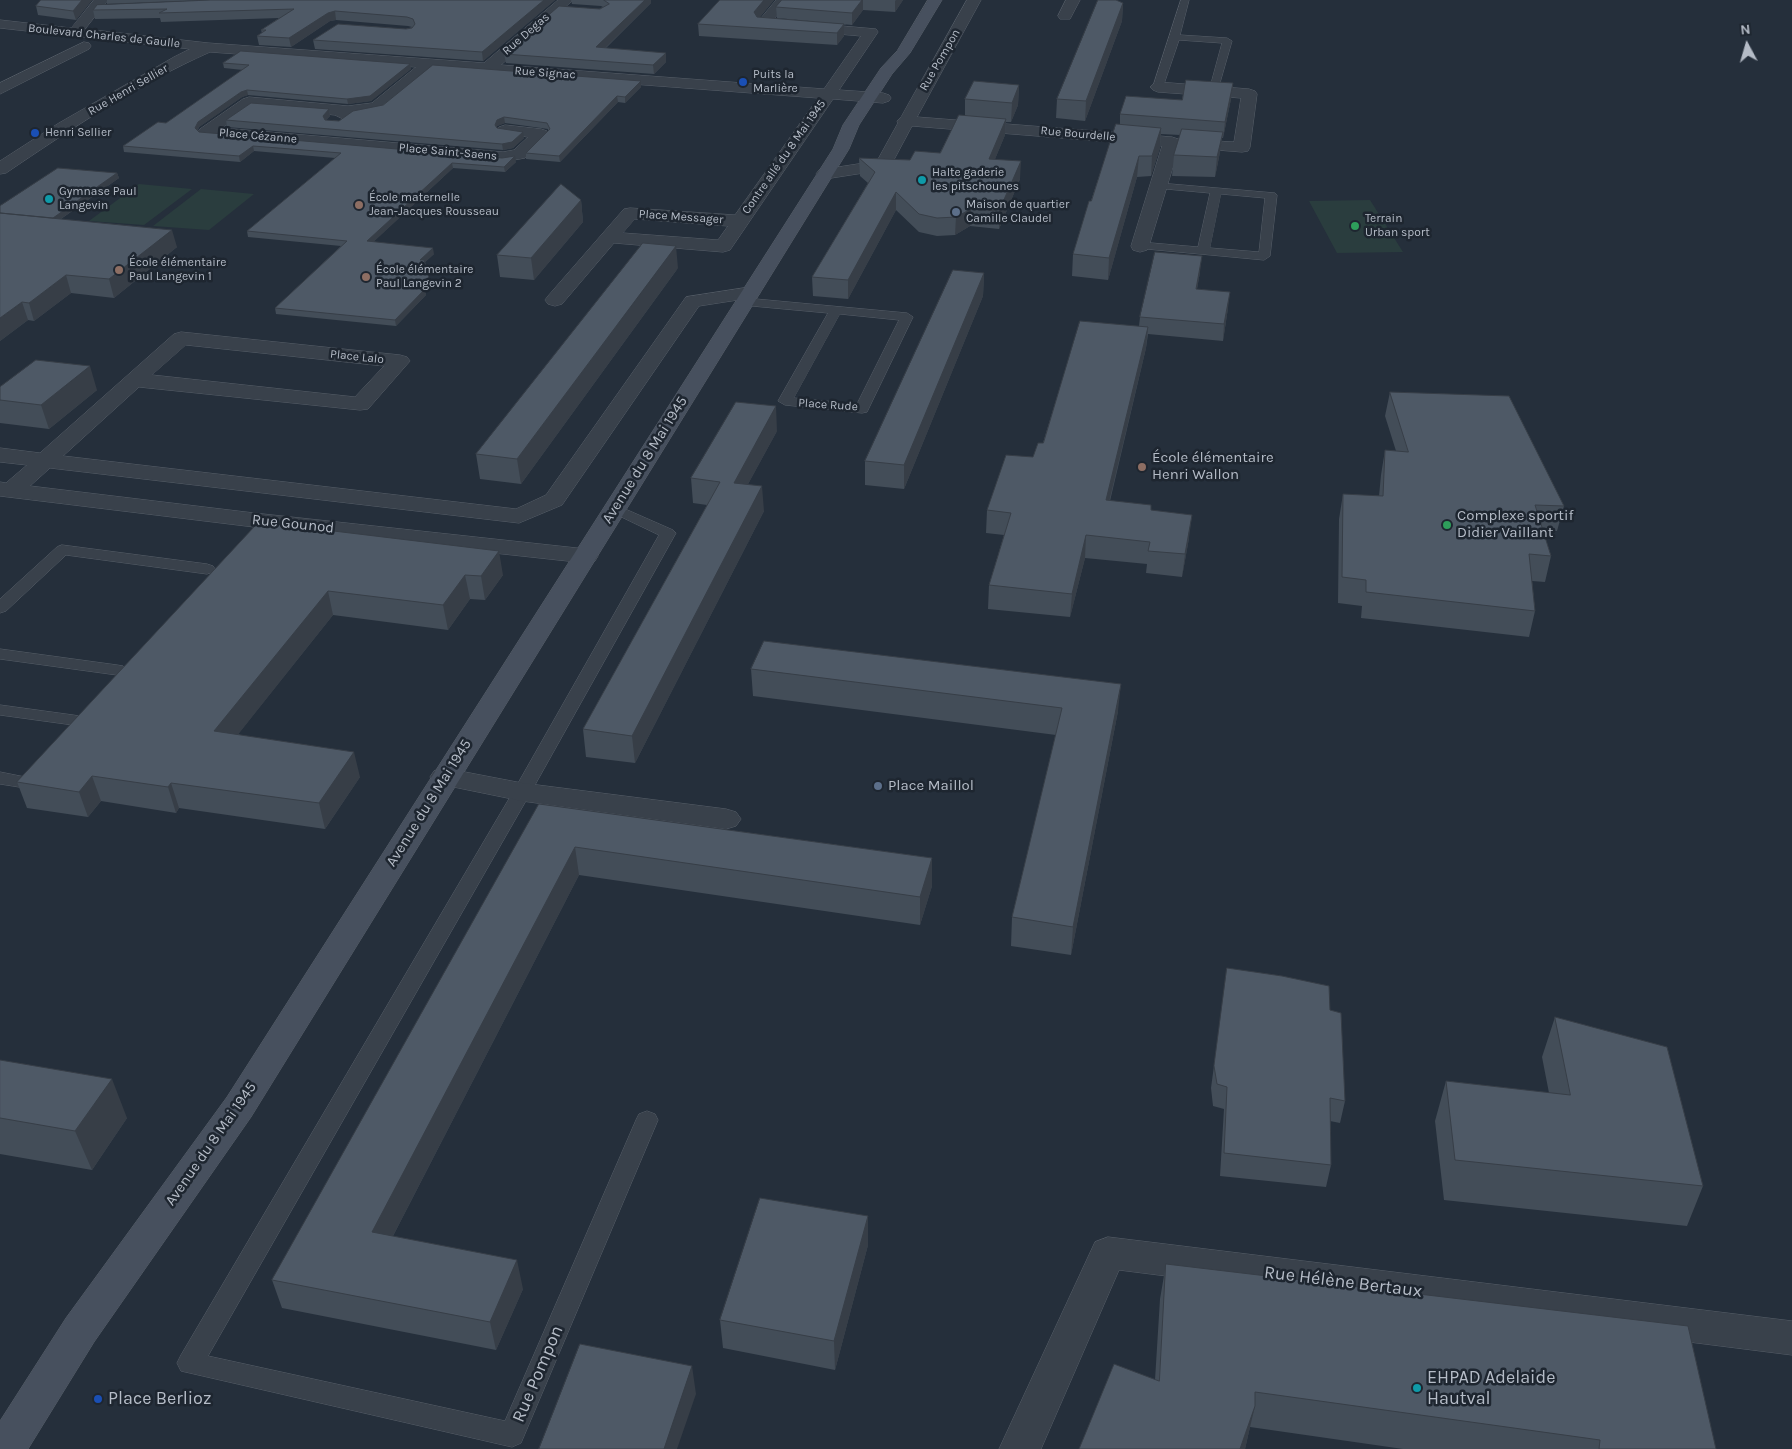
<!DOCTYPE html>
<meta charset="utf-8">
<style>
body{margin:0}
#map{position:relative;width:1792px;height:1449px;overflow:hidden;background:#252f3b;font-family:Karla,sans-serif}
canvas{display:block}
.north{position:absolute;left:1722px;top:20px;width:50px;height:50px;-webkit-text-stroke:4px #1e2630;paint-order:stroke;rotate:354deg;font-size:14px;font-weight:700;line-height:20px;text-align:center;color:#b5bcc7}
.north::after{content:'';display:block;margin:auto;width:18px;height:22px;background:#b5bcc7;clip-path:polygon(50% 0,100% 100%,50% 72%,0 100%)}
</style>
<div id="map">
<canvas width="1792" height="1449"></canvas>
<div class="north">N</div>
</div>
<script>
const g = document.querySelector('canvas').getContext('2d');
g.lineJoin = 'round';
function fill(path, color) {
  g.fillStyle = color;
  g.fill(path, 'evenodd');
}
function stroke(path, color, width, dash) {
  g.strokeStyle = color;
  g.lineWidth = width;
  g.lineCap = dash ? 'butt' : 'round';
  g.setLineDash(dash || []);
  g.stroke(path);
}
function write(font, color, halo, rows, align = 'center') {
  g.font = font + ' Karla,sans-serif';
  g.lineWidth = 5;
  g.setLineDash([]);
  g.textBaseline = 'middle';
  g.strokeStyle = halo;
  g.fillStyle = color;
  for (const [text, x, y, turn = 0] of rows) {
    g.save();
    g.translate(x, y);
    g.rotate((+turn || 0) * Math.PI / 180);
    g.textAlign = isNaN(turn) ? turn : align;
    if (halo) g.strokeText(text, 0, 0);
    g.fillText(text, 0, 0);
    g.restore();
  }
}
const green = new Path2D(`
 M139,184L192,189L144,225L89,221Z
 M201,189L254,194L209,230L153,226Z
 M1370,200L1403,252L1337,253L1309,201Z`);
const lane = new Path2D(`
 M1181,0H1189L1180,35L1227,38L1232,41L1217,93L1214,94L1209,91L1222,43L1179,40L1163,87L1158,90L1153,87Z
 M1159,183L1275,193L1277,195L1270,256L1264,260L1136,248L1134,246L1140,242L1198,247L1210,193L1155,188L1153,186L1155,184ZM1221,194L1265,198L1259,252L1210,248Z
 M745,298L907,313L913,317L867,412L862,413L785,405L778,401L828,313L741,305L739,302ZM840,314L899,320L857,404L794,398Z
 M616,505L673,530L676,533L531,792L208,1356L505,1421L636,1120L639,1114L647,1111L655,1114L658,1120L521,1443L512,1447L181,1371L177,1363L181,1355L513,792L659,535L611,512L609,509L611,506Z
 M62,545L207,564L213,566L215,569L213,572L207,574L66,555L6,611L0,613V599L57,547Z
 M0,649L117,665L123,666L125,670L123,674L117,675L0,659Z
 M0,705L73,715L79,716L82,720L79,724L73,725L0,715Z
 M0,772L25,777L28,781L25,785L19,787L0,784Z`);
const street = new Path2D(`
 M94,0H108L85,29L208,43L484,63L558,0H573L501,65L824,89L861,36L758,27L756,24L776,0H790L773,20L876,29L878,32L839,90L883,93L889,95L891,98L889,101L883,103L833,99L730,250L723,252L614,243L562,304L555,306L548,304L545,300L548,296L624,209L630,208L735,215L818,98L433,69L383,110L352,115L343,119L335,115L252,107L222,128L503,152L514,150L528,137L499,133L497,130L499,127L505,125L541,129L547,131L549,134L525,158L503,162L200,135L198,132L200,129L243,99L249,97L348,106L372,103L416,67L210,52C138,84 71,129 6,173L0,174V161L59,123L174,57L190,49L0,28V20L71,28ZM635,219L728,226L718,240L623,233Z
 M967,0H981L917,117L1172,137L1178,139L1234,142L1241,98L1158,92L1153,90L1150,87L1153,84L1158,82L1249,89L1255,91L1257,94L1250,147L1248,151L1242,152L1179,147L1149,246L1147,250L1140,252L1133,250L1131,246L1162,146L912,126L889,169L825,179L819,178L816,174L819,170L877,161L898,123L897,121L901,117Z
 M1066,0H1080L1070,19H1060L1058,16Z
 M84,42L89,43L91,46L89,49L0,94V83Z
 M750,287L757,289L760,293L757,297L699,306L562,505L519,523L50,468L30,486L254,513L586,549L595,551L598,556L595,561L586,563L254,527L0,496V482L6,483L27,465L0,462V448L40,453L174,334L181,332L400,355L407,357L410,361L368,409L360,410L139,387L63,456L516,509L546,495L686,297ZM186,345L384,366L355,397L152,375Z
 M444,768L522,783L726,809L736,812L741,819L736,826L726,829L522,801L434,783L430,777L434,771Z
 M1108,1237L1792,1321V1355L1119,1270L1041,1449H999L1095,1242Z`);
const secondary = new Path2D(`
 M928,0H942L910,53L892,74L859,125L849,149L251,1117L94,1342L28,1449H0V1421L66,1318L227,1097L833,149L843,125L881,68L897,51Z`);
const wall = new Path2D(`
 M41,0H92L76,20L38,15L36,6Z
 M107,0H555L483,61L315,49L313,40L406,29L412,27L408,26L336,20L330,21L291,47L259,45L257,36L262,33L261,30L279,18L161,22L160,18L95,19L93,10L210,0L107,4Z
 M571,0H651V3L606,48L666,62L654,74L506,63L504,54L603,7L601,6L572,4Z
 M720,0H774L760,17L844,24V36L837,45L699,36L698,24Z
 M782,0H903L895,12L863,10L852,25L777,18L776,7Z
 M1123,3L1122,21L1085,121L1056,118L1057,99Z
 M223,63L410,64L411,69L371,101L348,104L248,95L242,97L199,127L198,130L199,132L516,162L505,172L453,168L373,242L434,254L425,262L431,288L425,291L426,295L396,326L276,314L275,308L341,246L248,237L247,231L335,158L254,151L240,162L124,152L123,146L166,123L243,70L224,68Z
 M1233,83L1231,99L1223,138H1222L1220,152L1215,177L1172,176L1174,155L1180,135L1161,134L1160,148L1151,176L1137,177L1108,280L1072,276L1073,254L1120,124V114L1182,100Z
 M1019,85L1018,105L1011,122H1006L1005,135L995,159L1020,179L999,229L970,226L955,235L937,236L919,232L896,210L848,299L813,296L812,277L868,183L860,176L859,158L910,160L940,153L965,115V99Z
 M641,87L625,103L618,102L560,162L526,159V153L548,131V129L505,123L497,126V128L524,138L513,148L503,150L227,127L226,120L329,109L330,116L326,120L339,121Z
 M117,173L119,178L61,219L177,247L114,298L71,293L34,321L28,320L0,341V206Z
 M581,200L583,222L534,280L500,277L497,255Z
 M678,268L521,484L480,479L476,454Z
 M1200,272L1197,289L1228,308L1223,341L1148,334L1146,348L1110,501L1151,510L1189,538L1182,577L1146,573L1147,564L1085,558L1070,617L988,609L989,585L1004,535L986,533L987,510L1033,457L1043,443L1139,326L1140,317Z
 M984,273L983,296L904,489L865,485V461Z
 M0,387L97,390L49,429L0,423Z
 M1390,392L1564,506L1557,531H1543L1551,556L1545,582L1532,581L1535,611L1529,637L1361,618L1362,606L1338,603L1339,519L1343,494L1379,496L1381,475L1385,450L1396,451L1385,416Z
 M777,431L748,484L764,511L635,763L586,757L583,729L707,505L693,503L691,478Z
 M259,522L503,575L485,600L470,599L448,630L333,615L238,734L360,777L325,829L179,808L176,813L101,801L88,817L27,808L17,782Z
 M751,669L1118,711L1071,955L1011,946L1012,917L1056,735L753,696Z
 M539,804L932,858V886L920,925L579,875L393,1236L523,1289L496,1350L282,1308L272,1280Z
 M1227,968L1330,1010L1345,1101L1340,1123L1330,1121L1331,1165L1326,1187L1220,1176L1224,1109L1213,1106L1211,1088Z
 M1555,1017L1703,1186L1687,1226L1444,1200L1435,1121L1446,1081L1549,1093L1542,1057Z
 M0,1060L127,1118L92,1170L0,1154Z
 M868,1216V1245L835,1370L723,1348L720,1320Z
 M1166,1264L1716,1449H1403L1250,1427L1245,1449H1079L1155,1380L1160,1299Z`);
const shadedWall = new Path2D(`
 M82,0H92L76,20L73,11Z
 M544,0H555L483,61L482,52Z
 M645,0H651V3L597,56L596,47Z
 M764,0H774L754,24V12Z
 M862,0H863V10L852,25V13Z
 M896,0H903L895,12V1Z
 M1123,3L1122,21L1085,121L1086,101Z
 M335,11L336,20L330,21L291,47L289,38L328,13Z
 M844,24V36L837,45V33Z
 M666,53V62L654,74L653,65Z
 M410,64L411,69L371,101L348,104L347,99Z
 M641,81V87L625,103V97Z
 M1233,83L1231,99L1223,138L1225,122Z
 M1019,85L1018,105L1011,122L1012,103Z
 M247,90L248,95L242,97L199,127L196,133L195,128L198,122L241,92Z
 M617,96L618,102L560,162L559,156Z
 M329,109L330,116L324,122L323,116Z
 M504,117L505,123L497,126L495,131V125L497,120Z
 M1006,119L1005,135L988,176L989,159Z
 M1161,128L1160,148L1151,176L1152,156Z
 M523,132L524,138L513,148L503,150L502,144Z
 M1223,132L1220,152L1215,177L1217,157Z
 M253,146L254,151L240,162L239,156Z
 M515,156L516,162L505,172L504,167Z
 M1139,156L1137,177L1108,280L1109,258Z
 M1021,161L1020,179L999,229V211Z
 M452,163L453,168L368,247L367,241Z
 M117,173L119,178L52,225L50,220Z
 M896,192V210L848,299V280Z
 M581,200L583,222L534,280L531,258Z
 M971,209L970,226L955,235L956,217Z
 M172,230L177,247L114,298L109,279Z
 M676,246L678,268L521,484L517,459Z
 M433,248L434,254L421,266L420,260Z
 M1202,256L1200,272L1194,305L1196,289Z
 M984,273L983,296L904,489V465Z
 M66,275L71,293L34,321L29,303Z
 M430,282L431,288L425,291L426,295L396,326L395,320L424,285Z
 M1230,292L1228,308L1223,341L1224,324Z
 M22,302L28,320L0,341V318Z
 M1148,327L1146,348L1104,523L1106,500Z
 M90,366L97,390L49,429L41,405Z
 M776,406L777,431L735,508L734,483Z
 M762,486L764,511L635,763L632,736Z
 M1192,515L1189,538L1182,577L1185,554Z
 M1086,535L1085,558L1070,617L1072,594Z
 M499,551L503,575L485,600L481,576Z
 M465,575L470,599L448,630L443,605Z
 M328,591L333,615L221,756L214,731Z
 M1121,684L1118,711L1071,955L1073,927Z
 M354,752L360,777L325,829L319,803Z
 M92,776L101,801L88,817L79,792Z
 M171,783L179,808L176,813L168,787Z
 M575,847L579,875L380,1261L372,1232Z
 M932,858V886L920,925V897Z
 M112,1079L127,1118L92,1170L75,1131Z
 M868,1216V1245L835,1370L834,1341Z
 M517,1260L523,1289L496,1350L490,1322Z
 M692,1366L696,1394L677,1449H664Z
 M1255,1406L1247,1440L1245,1449H1240Z`);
const building = new Path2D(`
 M41,0H82L73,11L36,6Z
 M211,0H544L482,52L313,40L338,24L406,29L412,28L415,24L413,19L407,17L335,11L328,13L289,38L257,36L266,30H261L294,9L159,13L167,9L93,10L97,5Z
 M604,0H645L596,47L666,53L653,65L504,54L559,6L600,9L609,4Z
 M720,0H764L754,12L757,17L844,24L837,33L698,24Z
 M782,0H862L852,13L776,7Z
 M1098,0H1116L1123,3L1086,101L1057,99Z
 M241,51L410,64L370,96L347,99L247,90L241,92L198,122L195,128L199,132L502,158L515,156L504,167L452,163L367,241L433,248L420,260H424L430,282L424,285L425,289L395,320L275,308L347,241L247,231L341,153L253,146L239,156L123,146L158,122L166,123L249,65L223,63Z
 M433,65L641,81L625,97L617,96L559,156L526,153L550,129L547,123L504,117L497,120L495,125L497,128L523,132L512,142L502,144L226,120L251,103L329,109L323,116L325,120L339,121L353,111L383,105Z
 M1186,80L1233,83L1225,122L1120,114L1126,96L1182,100Z
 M974,81L1019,85L1012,103L965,99Z
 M959,115L1006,119L989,159L1021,161L999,211L971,209L956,217L937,218L919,214L896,192L848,280L812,277L875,172L859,158L910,160L915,151L940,153Z
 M1116,124L1161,128L1152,156H1139L1109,258L1073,254L1089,201H1091Z
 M1182,129L1223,132L1217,157L1174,155Z
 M58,168L117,173L53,218L0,213V206Z
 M561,184L581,200L531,258L497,255Z
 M0,213L172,230L109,279L66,275L29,303L22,302L0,318Z
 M643,243L676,246L517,459L476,454Z
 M1155,252L1202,256L1196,289L1230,292L1224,324L1140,317Z
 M953,270L984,273L904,465L865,461Z
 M1080,321L1148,327L1106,500L1151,505V510L1192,515L1185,554L1148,551L1150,542L1086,535L1072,594L989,585L1011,513L987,510L1006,455L1033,457L1038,443H1043Z
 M36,360L90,366L41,405L0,400V387Z
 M1390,392L1509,396L1564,506L1535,505L1551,556L1529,554L1535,611L1366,592V580L1342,577L1343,494L1383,496L1385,450L1408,452Z
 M736,402L776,406L734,483L762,486L632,736L583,729L720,482L691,478Z
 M259,522L499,551L481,576L465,575L443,605L328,591L214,731L354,752L319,803L171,783L168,787L92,776L79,792L17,782Z
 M764,641L1121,684L1073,927L1012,917L1062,708L751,669Z
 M539,804L932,858L920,897L575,847L372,1232L517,1260L490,1322L272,1280Z
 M1227,968L1282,976L1329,986L1330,1010L1341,1013L1345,1101L1330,1098L1331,1165L1224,1153L1227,1087L1217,1084L1214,1066Z
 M1555,1017L1667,1047L1703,1186L1455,1160L1446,1081L1570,1095Z
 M0,1060L112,1079L75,1131L0,1118Z
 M760,1198L868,1216L834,1341L720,1320Z
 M1166,1264L1688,1326L1716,1449H1599L1600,1440L1255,1392V1406L1240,1449H1079L1114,1364L1159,1381Z
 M580,1344L692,1366L664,1449H539Z`);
const markers = [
 [743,82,5,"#1a4fb4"],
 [35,133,5,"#1a4fb4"],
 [922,180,5,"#0f9aa8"],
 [49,199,5,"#0f9aa8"],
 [359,205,5,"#8d6e63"],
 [956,212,5,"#5c6f8a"],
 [1355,226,5,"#2e9e5b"],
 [119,270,5,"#8d6e63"],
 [366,277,5,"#8d6e63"],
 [1142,467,5,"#8d6e63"],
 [1447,525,5,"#2e9e5b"],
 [878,786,5,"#5c6f8a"],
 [1417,1388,5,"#0f9aa8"],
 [98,1399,5,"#1a4fb4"]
];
const farStreetnames = [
 ["Rue Degas",526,34,-41],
 ["Boulevard Charles de Gaulle",104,36,6],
 ["Rue Pompon",940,60,-60],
 ["Rue Signac",545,73,4],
 ["Rue Henri Sellier",128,90,-30],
 ["Rue Bourdelle",1078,134,5],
 ["Place Cézanne",258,136,5],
 ["Place Saint-Saens",448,152,5],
 ["Contre allé du 8 Mai 1945",784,157,-55],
 ["Place Messager",681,217,4],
 ["Place Lalo",357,357,6],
 ["Place Rude",828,405,4]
];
const farPoinames = [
 ["Puits la",753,75],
 ["Marlière",753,89],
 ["Henri Sellier",45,133],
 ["Halte gaderie",932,173],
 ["les pitschounes",932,187],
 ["Gymnase Paul",59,192],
 ["Langevin",59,206],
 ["École maternelle",369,198],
 ["Jean-Jacques Rousseau",369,212],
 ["Maison de quartier",966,205],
 ["Camille Claudel",966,219],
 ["Terrain",1365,219],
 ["Urban sport",1365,233],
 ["École élémentaire",129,263],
 ["Paul Langevin 1",129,277],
 ["École élémentaire",376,270],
 ["Paul Langevin 2",376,284]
];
const poiNames = [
 ["École élémentaire",1152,458],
 ["Henri Wallon",1152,475],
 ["Complexe sportif",1457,516],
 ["Didier Vaillant",1457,533],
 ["Place Maillol",888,786]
];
const streetNames = [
 ["Avenue du 8 Mai 1945",645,460,-58],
 ["Rue Gounod",293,524,6],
 ["Avenue du 8 Mai 1945",429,803,-58],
 ["Avenue du 8 Mai 1945",211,1144,-55]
];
const nearStreetnames = [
 ["Rue Hélène Bertaux",1343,1282,7],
 ["Rue Pompon",538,1374,-67]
];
const nearPoinames = [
 ["EHPAD Adelaide",1427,1378],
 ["Hautval",1427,1399],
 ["Place Berlioz",108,1399]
];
fill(green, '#2a3d3e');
stroke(lane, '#575f69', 1);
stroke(street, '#575f69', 1);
stroke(secondary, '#575f69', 1);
fill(lane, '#39414b');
fill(street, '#39414b');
fill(secondary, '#47505e');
fill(wall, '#434d58');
fill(shadedWall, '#373e47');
fill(building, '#4e5966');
stroke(building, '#373e47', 1);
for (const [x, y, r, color] of markers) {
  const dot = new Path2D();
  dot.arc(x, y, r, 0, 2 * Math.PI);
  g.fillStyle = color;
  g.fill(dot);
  stroke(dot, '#1e2630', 2);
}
write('12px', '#b5bcc7', '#1e2630', farStreetnames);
write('12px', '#b5bcc7', '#1e2630', farPoinames, 'left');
write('15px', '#b5bcc7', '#1e2630', poiNames, 'left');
write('15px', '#b5bcc7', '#1e2630', streetNames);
write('18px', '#b5bcc7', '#1e2630', nearStreetnames);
write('18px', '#b5bcc7', '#1e2630', nearPoinames, 'left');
</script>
